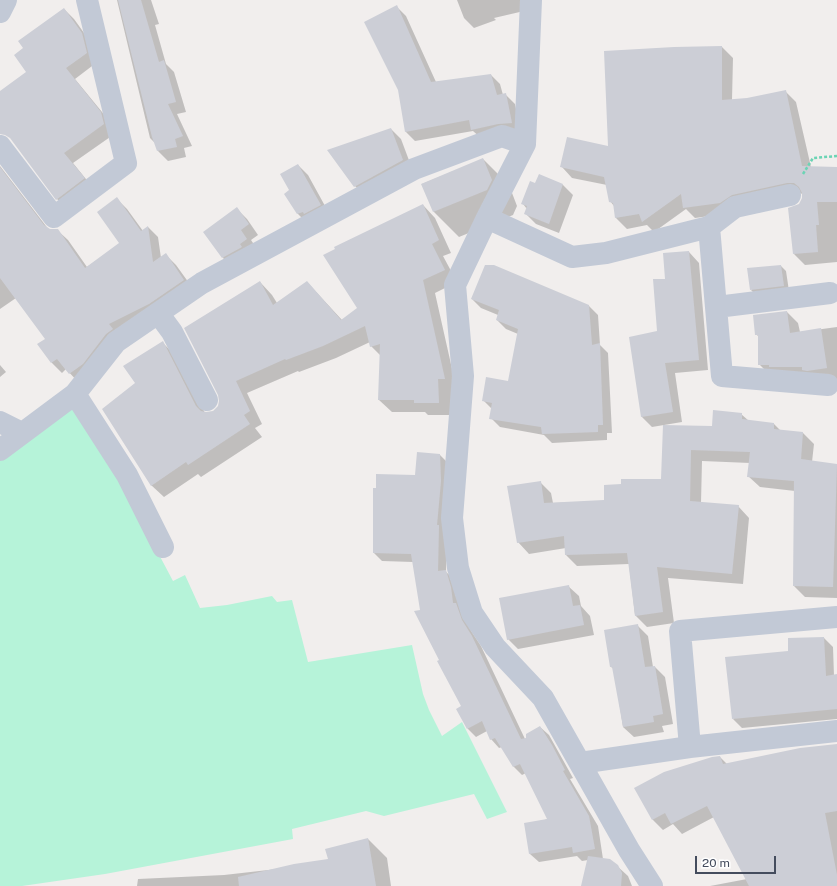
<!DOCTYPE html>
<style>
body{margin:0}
#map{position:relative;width:837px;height:886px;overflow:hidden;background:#f1eeed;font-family:"Public Sans",sans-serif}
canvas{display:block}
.scale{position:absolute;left:695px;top:856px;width:81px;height:18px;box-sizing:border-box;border:2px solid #444c5d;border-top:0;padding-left:5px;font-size:12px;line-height:14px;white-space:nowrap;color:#444c5d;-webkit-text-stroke:3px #fff;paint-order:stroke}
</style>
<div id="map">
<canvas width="837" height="886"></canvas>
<div class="scale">20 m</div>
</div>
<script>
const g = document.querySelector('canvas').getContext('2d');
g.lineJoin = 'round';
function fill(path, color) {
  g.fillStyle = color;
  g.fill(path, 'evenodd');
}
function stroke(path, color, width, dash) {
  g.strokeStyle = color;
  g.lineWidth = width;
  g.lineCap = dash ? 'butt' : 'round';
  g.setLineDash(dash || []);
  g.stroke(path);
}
const green = new Path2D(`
 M73,407L112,466L173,581L185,575L200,608L227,605L272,596L277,602L292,600L308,662L412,645L423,694L429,710L442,736L462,722L507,812L487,819L474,794L384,816L366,811L292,829L293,839L105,874L22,886H0V460Z`);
const shadow = new Path2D(`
 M117,0H151L159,24L155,25L166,64L174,72L186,112L177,114L192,146L184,148L186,157L168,161L158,151L156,144L150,138Z
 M457,0H521L524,11L494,18L496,20L474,28L464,18Z
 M396,6L406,16L436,82L491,75L500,84L503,95L505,94L515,104L521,132L482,139L473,131L415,141L406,132Z
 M64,9L74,19L92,44L96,63L75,79L111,123L113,135L73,163L94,189L67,209L57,199L27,72Z
 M722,47L733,58L732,100L747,99L785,91L796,102L811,167L837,168V262L805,265L794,254L789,209L799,205L803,199V194L799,193L731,213L695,218L686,209L654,232L647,225L627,229L616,218L614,206L610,201L607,185L572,178L562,167L609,148Z
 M391,129L401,139L413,171L365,196L355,186Z
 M483,159L509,185L517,206L513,215L459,237L434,212L422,184Z
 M298,165L308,175L330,215L308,224L298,214L291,190Z
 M0,166L49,230H57L68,240L87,267L120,244L117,199L127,209L143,231L148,227L158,237L161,258L166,255L176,265L194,290L79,383L66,369L62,373L52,363L39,344L46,339L16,298L0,309Z
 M539,175L563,185L573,195L559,233L536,224L526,214L527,209L523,204L536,185Z
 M423,205L435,218L451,253L443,256L457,282L435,293L457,391H451V415H428L425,412H392L379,400L381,356L371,346L370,342L336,358L299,372L298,371L247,393L262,424L255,428L262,437L201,477L198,474L164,497L151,485L137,384L163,343L175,355L205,413L214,412L219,407L260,282L272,295L277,303L307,282L342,320L359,308Z
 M237,209L247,219L258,235L251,240L257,249L233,268L223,258Z
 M689,252L699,263L708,370L675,373L682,422L664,425V426L713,427L741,414L749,421L774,424L781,431L803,433L814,444L812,462L837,465V598L805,597L794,586L795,491L760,487L748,476L750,463L702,461L701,503L738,506L749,518L743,584L668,578L674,623L647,627L635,615L629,564L577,566L566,555V548L529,554L518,542L540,482L551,493L553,503L605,501L662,480L664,425L652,427L642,417L630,338L658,332L666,280Z
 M781,266L786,271L789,291L756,295L751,290Z
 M472,299L589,306L598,315L600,345L608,353L612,433H607V440L552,443L544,435L500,427L491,418L492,409L483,400L509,382L518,334L506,329L497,320L498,315L481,308Z
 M787,312L798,323L800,332L837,327V379L819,382L770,375L759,364V337L756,334Z
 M0,365L6,372L0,377Z
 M440,455L449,464L446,572L454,579L470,629L481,646L525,739L540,727L549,735L573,778L570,779L598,826L603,859L617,866L628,876L632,886H586L588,860L582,861L577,856L539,862L530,854L525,824L549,819L526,773L522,775L514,767L502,747L499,748L491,739L487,731L476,737L468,729L462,706L440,660L421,611L413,562L382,561L374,553L416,476Z
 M568,586L579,596L581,606L590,616L594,635L518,649L508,639Z
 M638,626L648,636L653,667H655L665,677L673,724L662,726L664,732L634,737L623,727L614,669L611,667Z
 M824,638L833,647L834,676L837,675V719L742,728L733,719L790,652Z
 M837,745V886H710L747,879L714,817L682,834L673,824L663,830L653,820L636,788L720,757L727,764Z
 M368,839L387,858L391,886H137L138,879L224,875L277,869L329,860Z`);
const building = new Path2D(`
 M118,0H141L159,62L164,60L176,102L168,104L183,136L175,139L177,147L157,151L152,137Z
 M397,5L431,82L491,74L497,95L506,93L512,123L498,124L471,130L469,120L405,132L398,90L364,22Z
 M64,8L82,33L87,53L66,68L101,112L104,124L64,153L85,178L56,200L10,138L5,135L0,134V91L26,72L14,55L23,48L18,41Z
 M722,46V100L747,98L786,90L802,166L837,167V202H817L819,225H816L818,252L793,254L788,208L799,204L802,198V193L799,187L794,183H787L732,195L720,203L683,208L681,194L642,222L639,214L615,218L613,203L609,202L604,177L560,167L567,137L608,146L604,51L674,47Z
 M391,128L403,160L354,187L327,150Z
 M483,158L492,180L487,190L433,212L421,184Z
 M298,164L321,205L304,214L303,212L297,214L284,194L289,190L280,174Z
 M0,167L44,225L50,229H58L85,268L119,243L97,212L117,197L141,231L148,226L153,262L166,253L184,280L149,304L109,324L113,329L106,334L83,364L69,374L57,359L51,363L37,344L45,339L0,278Z
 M539,174L563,184L549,224L524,214L527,206L521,204L530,181L535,183Z
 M423,204L439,240L432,244L445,270L423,280L445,379H438L439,403H414V400H378L380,344L370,347L365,326L323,346L286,360L285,359L236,381L250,411L244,415L250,424L188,465L186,462L151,486L102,409L135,383L123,366L163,341L196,406L201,411L206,412L213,411L218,406L219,401L218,395L184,328L260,281L273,305L307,281L341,320L357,308L323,255L335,249L334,247Z
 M237,207L249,224L241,230L247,239L240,244L242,247L222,258L203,232Z
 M689,251L699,360L665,363L673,412L641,417L629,337L657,331L653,279H665L663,253Z
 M485,265H494L589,305L592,345L600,343L603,425H598V432L542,434L541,427L489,419L492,403L482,401L486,377L508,381L518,329L496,320L499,310L471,299Z
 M781,265L784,286L750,290L747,268Z
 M787,311L790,333L821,328L827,368L807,371L802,370V367H769V365H758V335H755L753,315Z
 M713,410L742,413V419L774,423V429L803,432L801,459L837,464L833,587L793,586L794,481L747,477L750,452L691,450L690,501L739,505L732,574L657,567L663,612L635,616L627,553L565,555L564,536L517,543L507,486L541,481L544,503L604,500V485L621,484V479H661L663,425L712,426Z
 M417,452L440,454L441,481L437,525H439L438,571L446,570L451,587L453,603H456L462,620L472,636L521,739L526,738V734L540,726L552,745L565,770L563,771L589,816L595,849L573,853L572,847L529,854L524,823L547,819L520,764L513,767L495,738L490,740L482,721L467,729L456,709L461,706L437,661L439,660L414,611L420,610L411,554L373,553V488H376V474L415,475Z
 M569,585L573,606L580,605L584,625L507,640L499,598Z
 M638,624L645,667L655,666L663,714L653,716L654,722L623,727L612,667H610L604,630Z
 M824,637L826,676L837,674V709L732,719L725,657L788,651V638Z
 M837,744V811L825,813L837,875V886H749L707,806L671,824L665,813L652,820L634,788L664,772L712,757L720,756L723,764L800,748Z
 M368,838L376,886H239L238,877L294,864L328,859L325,849Z
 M588,856L610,859L618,865L622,873L621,886H581Z`);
const path = new Path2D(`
 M803,174L813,158L837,156`);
const minor = new Path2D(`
 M531,0L525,144L487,218L455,285L463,376L452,518L458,568L472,613L495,647L543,698L629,850L652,886
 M0,12L6,0
 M0,146L54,217L126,163L87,0
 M487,218L572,257L606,253L709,227L735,207L790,195
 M709,227L722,376L828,385
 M717,307L830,293
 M158,313L172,332L207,400
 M75,394L127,475L163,547
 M0,422L22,433
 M0,450L75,394L116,342L202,283L414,169L502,136L525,144
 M690,747L680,631L837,617
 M580,763L690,747L837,731`);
fill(green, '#b6f3d9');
fill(shadow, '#0003');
fill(building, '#ccced6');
stroke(path, '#6bd4b4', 2.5, [3, 2]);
stroke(minor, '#c2c9d6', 22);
</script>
